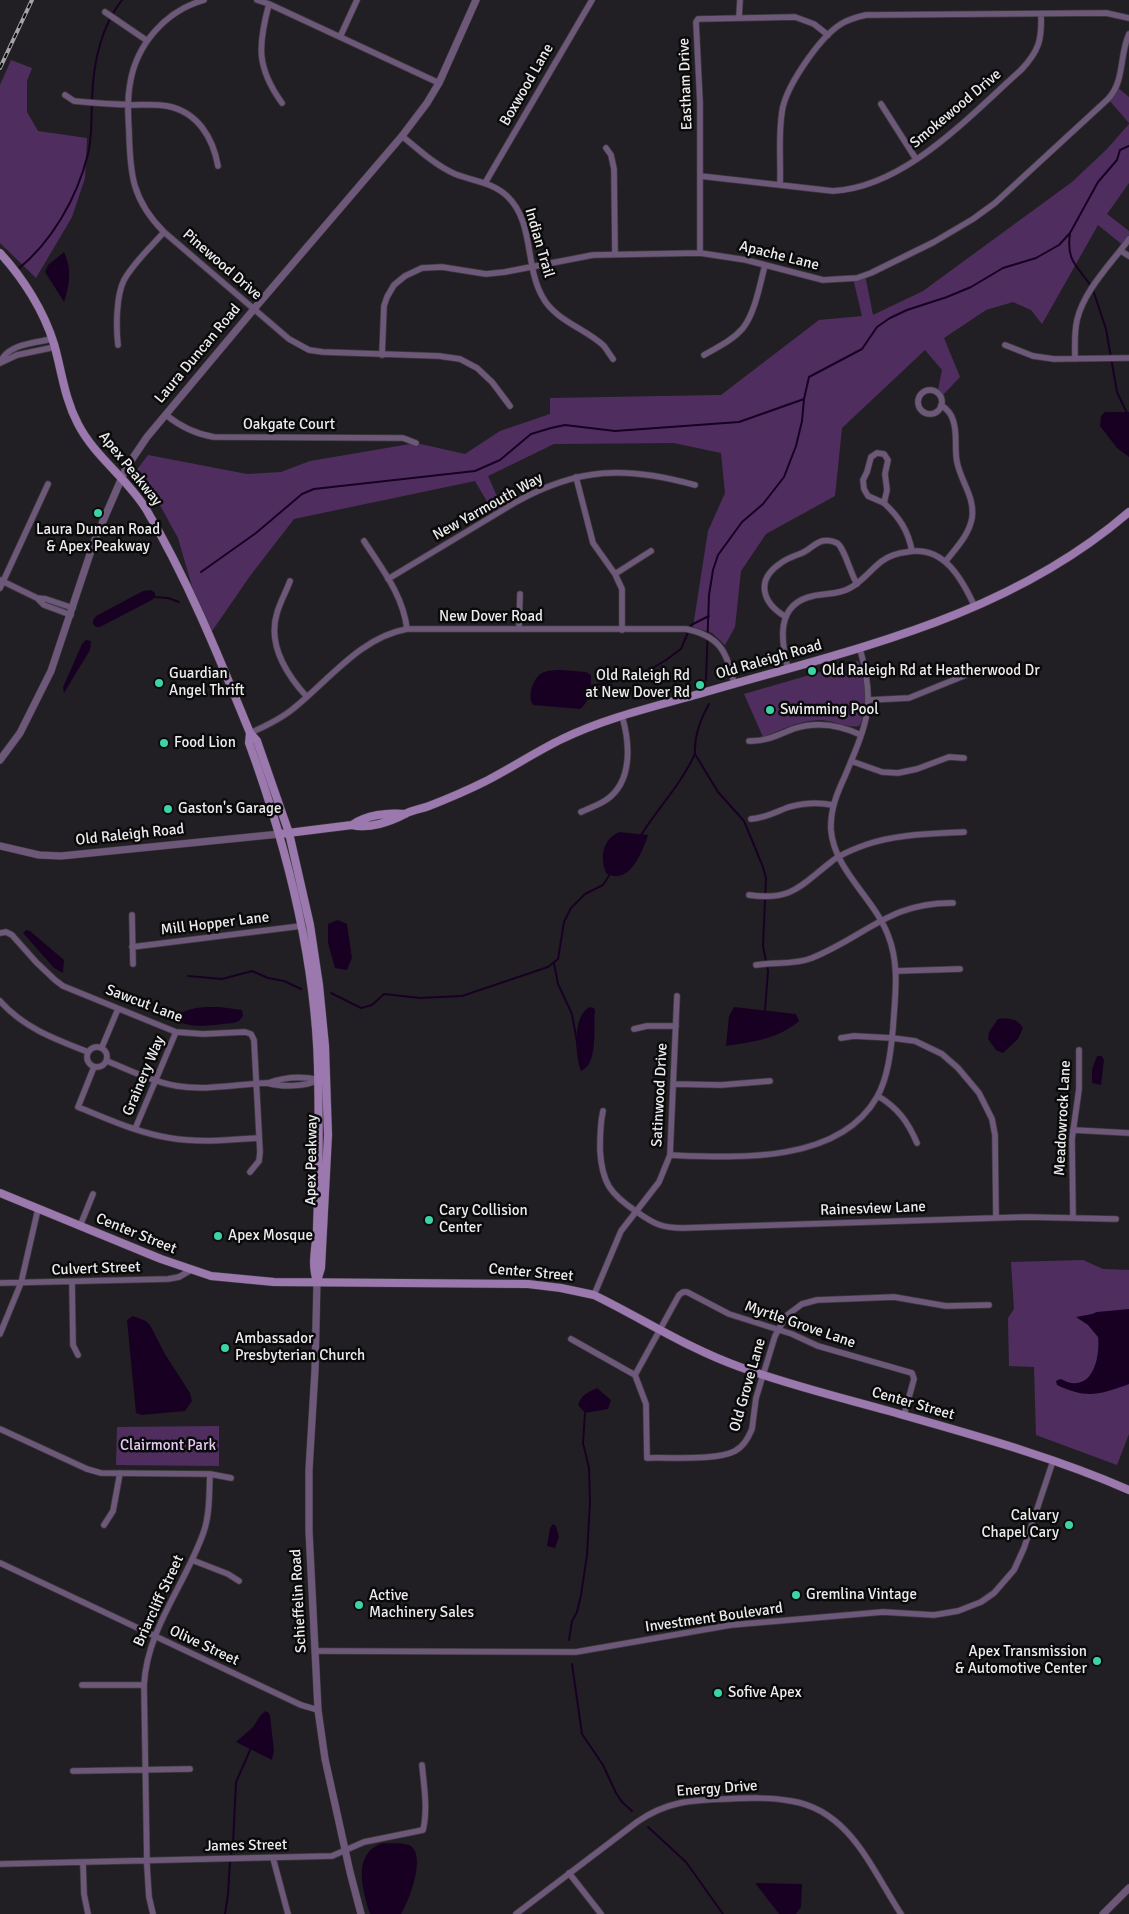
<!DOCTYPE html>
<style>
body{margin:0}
canvas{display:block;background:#211f23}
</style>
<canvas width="1129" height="1914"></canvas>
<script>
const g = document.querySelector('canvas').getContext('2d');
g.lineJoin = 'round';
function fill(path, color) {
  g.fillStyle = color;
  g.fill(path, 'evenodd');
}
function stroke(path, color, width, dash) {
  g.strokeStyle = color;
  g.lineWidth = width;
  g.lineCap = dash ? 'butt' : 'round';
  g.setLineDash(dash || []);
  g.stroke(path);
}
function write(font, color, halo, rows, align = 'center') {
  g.font = font + ' Signika,sans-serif';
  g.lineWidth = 5;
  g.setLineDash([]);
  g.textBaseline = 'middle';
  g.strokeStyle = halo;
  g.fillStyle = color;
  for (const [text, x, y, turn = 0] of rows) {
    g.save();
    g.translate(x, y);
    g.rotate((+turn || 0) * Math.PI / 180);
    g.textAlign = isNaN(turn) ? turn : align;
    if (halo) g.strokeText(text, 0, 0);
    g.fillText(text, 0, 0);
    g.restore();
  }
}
const green = new Path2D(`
 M11,60L32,68L27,81V112L38,131L87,138L85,178L72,217L36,278L0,243V85Z
 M1117,87L1129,97V123L1108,99Z
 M1129,124V183L1107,214L1129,231V239L1124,246L1098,225L1042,324L1031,310L1013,302L986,310L944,338L960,377L943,395L938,390L942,370L925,350L842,428L835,496L766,534L741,571L735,627L725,645L712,633L693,627L708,531L725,493L721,453L674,443L554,444L488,476L503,510L495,515L475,481L294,519L250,576L210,634L200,614L178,538L156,498L136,471L148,455L247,474L281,472L310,461L416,443L465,454L500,431L550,414V398L721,395L819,320L862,316L853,278L865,275L873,315L923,291L1072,182L1107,149Z
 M858,661C866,676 869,712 859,726C850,729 831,720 820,720C800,720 781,730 763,737L744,694Z
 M1083,1260L1103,1269L1129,1270V1434L1117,1465L1036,1435L1034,1367L1009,1366L1008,1318L1014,1309L1011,1262Z
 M219,1426V1466L116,1465L117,1427Z`);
const water = new Path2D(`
 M64,252C72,269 70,284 64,302L45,272L48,265Z
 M1105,412H1129V457L1117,448L1100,426L1101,416Z
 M151,590L155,593V597L152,600L100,627H96L93,624V620L96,616L143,591Z
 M86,640L91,641L90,650L64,693L63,687L82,644Z
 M562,670L586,672L591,675C591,687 591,701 580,709L533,705C527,696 533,678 542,673C548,670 556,670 562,670Z
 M619,832L648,835C643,851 629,887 606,873C600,857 602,840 619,832Z
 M338,920L347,924L352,958L347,970L335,968L328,943V924Z
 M26,930L30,931L64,960L63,973L54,968L23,933Z
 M205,1007H220L242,1010L243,1016L239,1021L234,1023C216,1024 194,1030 178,1021V1015C187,1009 195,1008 205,1007Z
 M590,1007L594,1008L595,1011C593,1026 599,1064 581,1071C575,1055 572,1015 590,1007Z
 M734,1007L796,1014L799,1021C778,1039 753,1042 726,1046L729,1016Z
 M998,1019C1008,1018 1017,1018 1023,1028L1018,1039L1003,1053L996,1050L988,1039L989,1032Z
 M1097,1056H1102L1104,1060L1101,1085L1092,1083V1069Z
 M1129,1309V1384C1099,1395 1086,1399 1057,1385L1056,1381L1060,1379C1064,1380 1068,1383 1072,1383C1095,1386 1100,1353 1098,1337L1088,1325L1076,1317L1092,1314L1097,1312Z
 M133,1316L146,1321L150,1325L165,1354L190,1393L192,1401L185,1411L142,1415L136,1413L127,1320Z
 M843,1333L848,1336L846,1344L842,1345L821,1340V1338L826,1335Z
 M597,1388L611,1400L608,1409L585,1413L578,1405C581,1395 588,1392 597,1388Z
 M553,1524L556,1526L559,1537L555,1548L547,1546L550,1528Z
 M265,1711L269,1713L270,1716L274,1750L272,1760L236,1742L253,1727L260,1716Z
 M383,1843C391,1844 404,1842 411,1846C426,1857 409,1901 401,1914H370C363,1891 351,1853 383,1843Z
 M755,1883L802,1884L801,1907L796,1914H779Z`);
const stream = new Path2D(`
 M92,100C93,65 100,28 122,0
 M1070,233C1066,262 1077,265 1091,286
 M17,270C52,242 77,198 88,154C92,139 91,121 92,105
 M1093,290L1106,329L1117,392L1127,413
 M201,572L256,533L302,494L314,489L475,471L500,460L531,434L551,428L565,425L615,431L739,422L804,399
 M155,597L168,598L179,602
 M706,680L709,595L713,570L718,555L742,522L763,504L784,477L796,446L802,421L804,399L809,377L862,349L877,327L890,318L907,310L947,297L971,287L1003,268L1036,258L1059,245L1070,233L1098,182L1117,160L1120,150L1129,146
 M591,686L623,679L651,669L666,660L681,649L691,625L709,616
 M709,704C701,718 694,737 695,754L718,792L744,821L763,867L766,878L763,946L768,971L765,1010
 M641,835C659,807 681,784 695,754
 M554,963L558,984L572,1014L578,1048
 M188,976L222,979L252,971L268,978L284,981L301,989
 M331,993L361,1008L372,1005L384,994L420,998L462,996L548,967L558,959L564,922L571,908L585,894L603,885L610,874
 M569,1640L572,1621L577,1612L581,1595L587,1555L590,1502L589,1468L583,1443L585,1413
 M572,1664L582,1734L603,1765L616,1793L622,1802L632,1811
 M648,1827L686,1862L723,1914
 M225,1914L228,1895L230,1861L233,1844L236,1782L251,1748`);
const minor = new Path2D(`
 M204,0C165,11 136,45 130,84C127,100 128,115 129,131C130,174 132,200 164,232L289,339L309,350L323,352L439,356L460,359L477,368L492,382L510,406
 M257,0L269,4L439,83
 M269,4C258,45 256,67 282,103
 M105,12L146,40
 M739,17L740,0
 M340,37L357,0
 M65,95L74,101C93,103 113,104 132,105C144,105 155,104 167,106C198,112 213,138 218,166
 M881,104L916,159
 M402,136C419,150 435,165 455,174C473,181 492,182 507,196C534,221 525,266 542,296C555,321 585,328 604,346C607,350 610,355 613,359
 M606,148L611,155L614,169L615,254
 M700,176L833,191C906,187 969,116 1021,70C1039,51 1042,40 1041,14
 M485,183L592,0
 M780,185C781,161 778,136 782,112C785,87 820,37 841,24C849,19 857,17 866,15L1106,13L1129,18
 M1121,251L1129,256
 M700,253V103L696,22L698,19L795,17L814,24L828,35
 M118,345C116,327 116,296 124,280C134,262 151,247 164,232
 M1005,345L1033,356L1054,359L1129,358
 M382,355L384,306L387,297L394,285L405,276L422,268L442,267L486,274L505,272L593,255L700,253L746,260L823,280L857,278L871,273L934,242L973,219L995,203L1108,99C1125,81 1119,56 1129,34
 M704,355C718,347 733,340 743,328C755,313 760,284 765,265
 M1075,359C1075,346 1074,333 1077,320C1084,290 1111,264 1129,239
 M0,363C7,344 34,343 52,339
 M0,363L17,355L55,347
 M918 402a12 12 0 1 1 24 0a12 12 0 1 1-24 0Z
 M941,405C947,409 951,413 953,420C958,434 954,448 957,462C961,482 975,497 972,518C969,535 956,548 946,561
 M166,415C181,427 195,434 214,437L403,438L416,443
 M576,477L593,543L615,574L622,589V630
 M884,503L868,496L864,489L863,480L867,472L871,457L877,453L884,454L888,460L885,474L887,490L884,503C899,517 908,530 912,551
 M364,541C382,569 403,595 407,629
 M615,574L651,551
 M388,579L516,502C579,467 626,466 695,485
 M0,580L37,598L44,605L71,615
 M290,581C286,592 280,602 277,613C267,645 287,675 307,697
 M0,588L48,484
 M37,598L46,599L73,608
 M786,617C762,603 755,580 781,563C787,558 795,556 802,553C809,550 815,543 822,541C827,540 833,541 837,543C844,547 851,575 857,584
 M519,629L520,594
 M788,669C781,641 775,604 813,596C826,593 838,595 850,588C863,581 870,570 882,561C889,556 898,553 907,552C944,545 962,579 975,607
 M869,700L909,698L966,675
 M250,733C266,726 281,719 294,708C329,680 361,637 407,629H686C720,636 727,652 734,683
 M749,741C765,742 778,735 793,729C817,721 840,725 861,735
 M851,761L882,772L898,773L917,769L949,757L964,758
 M581,812C589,808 599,805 606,800C633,782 630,743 622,716
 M751,819C766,818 775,812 789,807C803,803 818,802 833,805
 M749,895C792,901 800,886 831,862C840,854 854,849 865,845C896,834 931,834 964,832
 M132,915L133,964
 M0,933L6,932L12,935L36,962L55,980L63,986L176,1032L203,1034L245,1032L251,1034L254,1040L260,1152L259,1161L250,1172
 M132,947L301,926
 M756,965C775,962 794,965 812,958C866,936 890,902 953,903
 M896,971L960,969
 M0,1001C24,1028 55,1039 88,1052
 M634,1029L647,1026H676
 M841,1038L854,1036L892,1038L915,1041L942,1054L958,1068L979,1093L992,1119L995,1135L996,1218
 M87 1057a10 10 0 1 1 20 0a10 10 0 1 1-20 0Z
 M102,1047L118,1009
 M107,1061C129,1070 153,1082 177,1086C207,1091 237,1084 267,1083C281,1087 305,1087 318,1080
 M94,1067L78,1107C108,1119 138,1133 170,1138C199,1143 230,1140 259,1138
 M268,1083C285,1077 302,1076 319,1080
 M674,1084L721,1085L770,1081
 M878,1096C898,1108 908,1122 917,1143
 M603,1111C600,1124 600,1136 600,1150C602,1183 610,1194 637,1212C654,1224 662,1228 683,1228L1026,1217L1116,1219
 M135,1129L176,1032
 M1073,1130L1129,1133
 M670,1155C736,1158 839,1164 877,1097C888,1078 891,1050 893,1028C895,996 900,965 888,935C874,898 834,870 831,830C830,810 837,793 845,776C867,723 876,705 860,649
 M1073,1218L1072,1139L1079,1089V1050
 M80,1226L93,1194
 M72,1282L73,1345L78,1355
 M0,1283L168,1279L179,1277L191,1270
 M594,1295L621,1231L659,1182L670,1155L677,996
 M0,1334L21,1283L38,1209
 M571,1339L635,1375L646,1404L647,1458C670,1457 716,1461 735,1451C744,1446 748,1438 752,1429L756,1398L775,1336L786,1316L802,1304L817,1300L894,1297L946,1306L989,1305
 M635,1375L679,1295L683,1292H687L729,1314L792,1334L818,1346L912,1373L914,1379L904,1415
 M0,1429L87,1469L101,1473L210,1474L231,1478
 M104,1525L113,1511L120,1473
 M192,1560L228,1574L239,1581
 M0,1563L301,1705L318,1710
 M316,1651L576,1652L731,1625L883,1612L934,1615L958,1611L981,1602L994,1593L1014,1570L1024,1548L1053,1461
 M82,1685H144
 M73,1771L190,1769
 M273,1858L288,1914
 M83,1863L84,1894L88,1914
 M0,1864L332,1856L364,1842L423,1830C428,1809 424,1786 422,1765
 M569,1873L601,1914
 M153,1914L149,1897L147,1866L144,1685C147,1628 186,1584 204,1531C210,1513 209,1493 210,1474
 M516,1914L637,1822C667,1801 692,1800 727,1799C748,1798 770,1797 791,1801C850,1810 872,1870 901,1914`);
const tertiary = new Path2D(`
 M0,760L20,733L51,671L94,542L126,468L147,437L254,309L402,136L427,103L439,83L476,0
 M0,846L39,855L61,856L280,834
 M317,1281L315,1370L309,1470V1531L318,1710L325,1759L350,1872L361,1914
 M1103,1914L1129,1888`);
const secondary = new Path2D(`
 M0,253C23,278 44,311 54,344C62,372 64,397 78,424C95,457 127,478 146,509C188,580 219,657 250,733L257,741L289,833L310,925L319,985L325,1046L328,1135L321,1268L317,1281
 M250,733L249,743C287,847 315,956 318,1067C319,1121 319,1175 317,1229C316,1247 311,1264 317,1281
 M352,825C366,815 389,812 405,814
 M280,834L352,825C369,829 390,822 405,814C412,810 421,809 429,806C447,799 466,791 484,782C510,769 535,752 562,739C605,718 653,707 699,694C852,649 1005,619 1129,512
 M0,1193L161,1259L211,1276L274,1282L528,1284L561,1288L594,1295C643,1319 689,1349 740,1367C789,1385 839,1397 889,1411C969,1434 1052,1456 1129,1490`);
const rail = new Path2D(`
 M0,68L32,0`);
const markers = [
 [98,513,5,"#3bd4a4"],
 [812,671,5,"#3bd4a4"],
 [159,683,5,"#3bd4a4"],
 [700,685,5,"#3bd4a4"],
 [770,710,5,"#3bd4a4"],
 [164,743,5,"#3bd4a4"],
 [168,809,5,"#3bd4a4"],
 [429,1220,5,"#3bd4a4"],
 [218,1236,5,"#3bd4a4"],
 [225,1348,5,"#3bd4a4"],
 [1069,1525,5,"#3bd4a4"],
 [796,1595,5,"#3bd4a4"],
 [359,1605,5,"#3bd4a4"],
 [1097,1661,5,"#3bd4a4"],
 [718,1693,5,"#3bd4a4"]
];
const streetNames = [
 ["Eastham Drive",686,84,-92],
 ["Boxwood Lane",527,85,-60],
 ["Smokewood Drive",956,109,-40],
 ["Indian Trail",539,243,74],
 ["Apache Lane",779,256,14],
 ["Pinewood Drive",222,265,41],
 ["Laura Duncan Road",198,354,-50],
 ["Oakgate Court",289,425],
 ["Apex Peakway",130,469,51],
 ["New Yarmouth Way",488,507,-29],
 ["New Dover Road",491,617],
 ["Old Raleigh Road",769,660,-16],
 ["Old Raleigh Road",130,835,-6],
 ["Mill Hopper Lane",215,924,-7],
 ["Sawcut Lane",144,1004,21],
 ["Grainery Way",144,1076,-67],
 ["Satinwood Drive",660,1095,-87],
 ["Meadowrock Lane",1063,1118,-87],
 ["Apex Peakway",312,1160,-89],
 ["Rainesview Lane",873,1209,-2],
 ["Center Street",136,1234,22],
 ["Culvert Street",96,1269,-2],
 ["Center Street",531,1273,5],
 ["Myrtle Grove Lane",800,1325,19],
 ["Old Grove Lane",748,1385,-74],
 ["Center Street",913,1404,16],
 ["Briarcliff Street",159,1601,-65],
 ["Schieffelin Road",299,1601,-93],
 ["Investment Boulevard",714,1618,-8],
 ["Olive Street",204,1646,25],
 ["Energy Drive",717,1789,-4],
 ["James Street",246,1846,-1]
];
const poiNames = [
 ["Laura Duncan Road",98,530,"center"],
 ["& Apex Peakway",98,547,"center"],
 ["Old Raleigh Rd at Heatherwood Dr",822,671],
 ["Guardian",169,674],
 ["Angel Thrift",169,691],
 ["Old Raleigh Rd",690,676,"right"],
 ["at New Dover Rd",690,693,"right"],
 ["Swimming Pool",780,710],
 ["Food Lion",174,743],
 ["Gaston's Garage",178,809],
 ["Cary Collision",439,1211],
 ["Center",439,1228],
 ["Apex Mosque",228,1236],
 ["Ambassador",235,1339],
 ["Presbyterian Church",235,1356],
 ["Calvary",1059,1516,"right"],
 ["Chapel Cary",1059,1533,"right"],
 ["Gremlina Vintage",806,1595],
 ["Active",369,1596],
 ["Machinery Sales",369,1613],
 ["Apex Transmission",1087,1652,"right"],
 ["& Automotive Center",1087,1669,"right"],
 ["Sofive Apex",728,1693]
];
const parkNames = [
 ["Clairmont Park",168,1446]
];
fill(green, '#4f2e5f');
fill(water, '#180023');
stroke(stream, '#180023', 2);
stroke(minor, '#3d3c3f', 7);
stroke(tertiary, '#3d3c3f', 8);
stroke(secondary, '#3d3c3f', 9);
stroke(minor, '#6e587a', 5.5);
stroke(tertiary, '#6e587a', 7);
stroke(secondary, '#9b78ad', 8);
stroke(rail, '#a5a3a6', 4);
stroke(rail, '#0a0a0b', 2, [5.5]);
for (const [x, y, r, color] of markers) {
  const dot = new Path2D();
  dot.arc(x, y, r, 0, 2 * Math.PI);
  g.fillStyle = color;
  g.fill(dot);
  stroke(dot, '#0a0a0b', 2);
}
write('15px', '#ecebed', '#0a0a0b', streetNames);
write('15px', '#ecebed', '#0a0a0b', poiNames, 'left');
write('15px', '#e5caf5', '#0a0a0b', parkNames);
</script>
